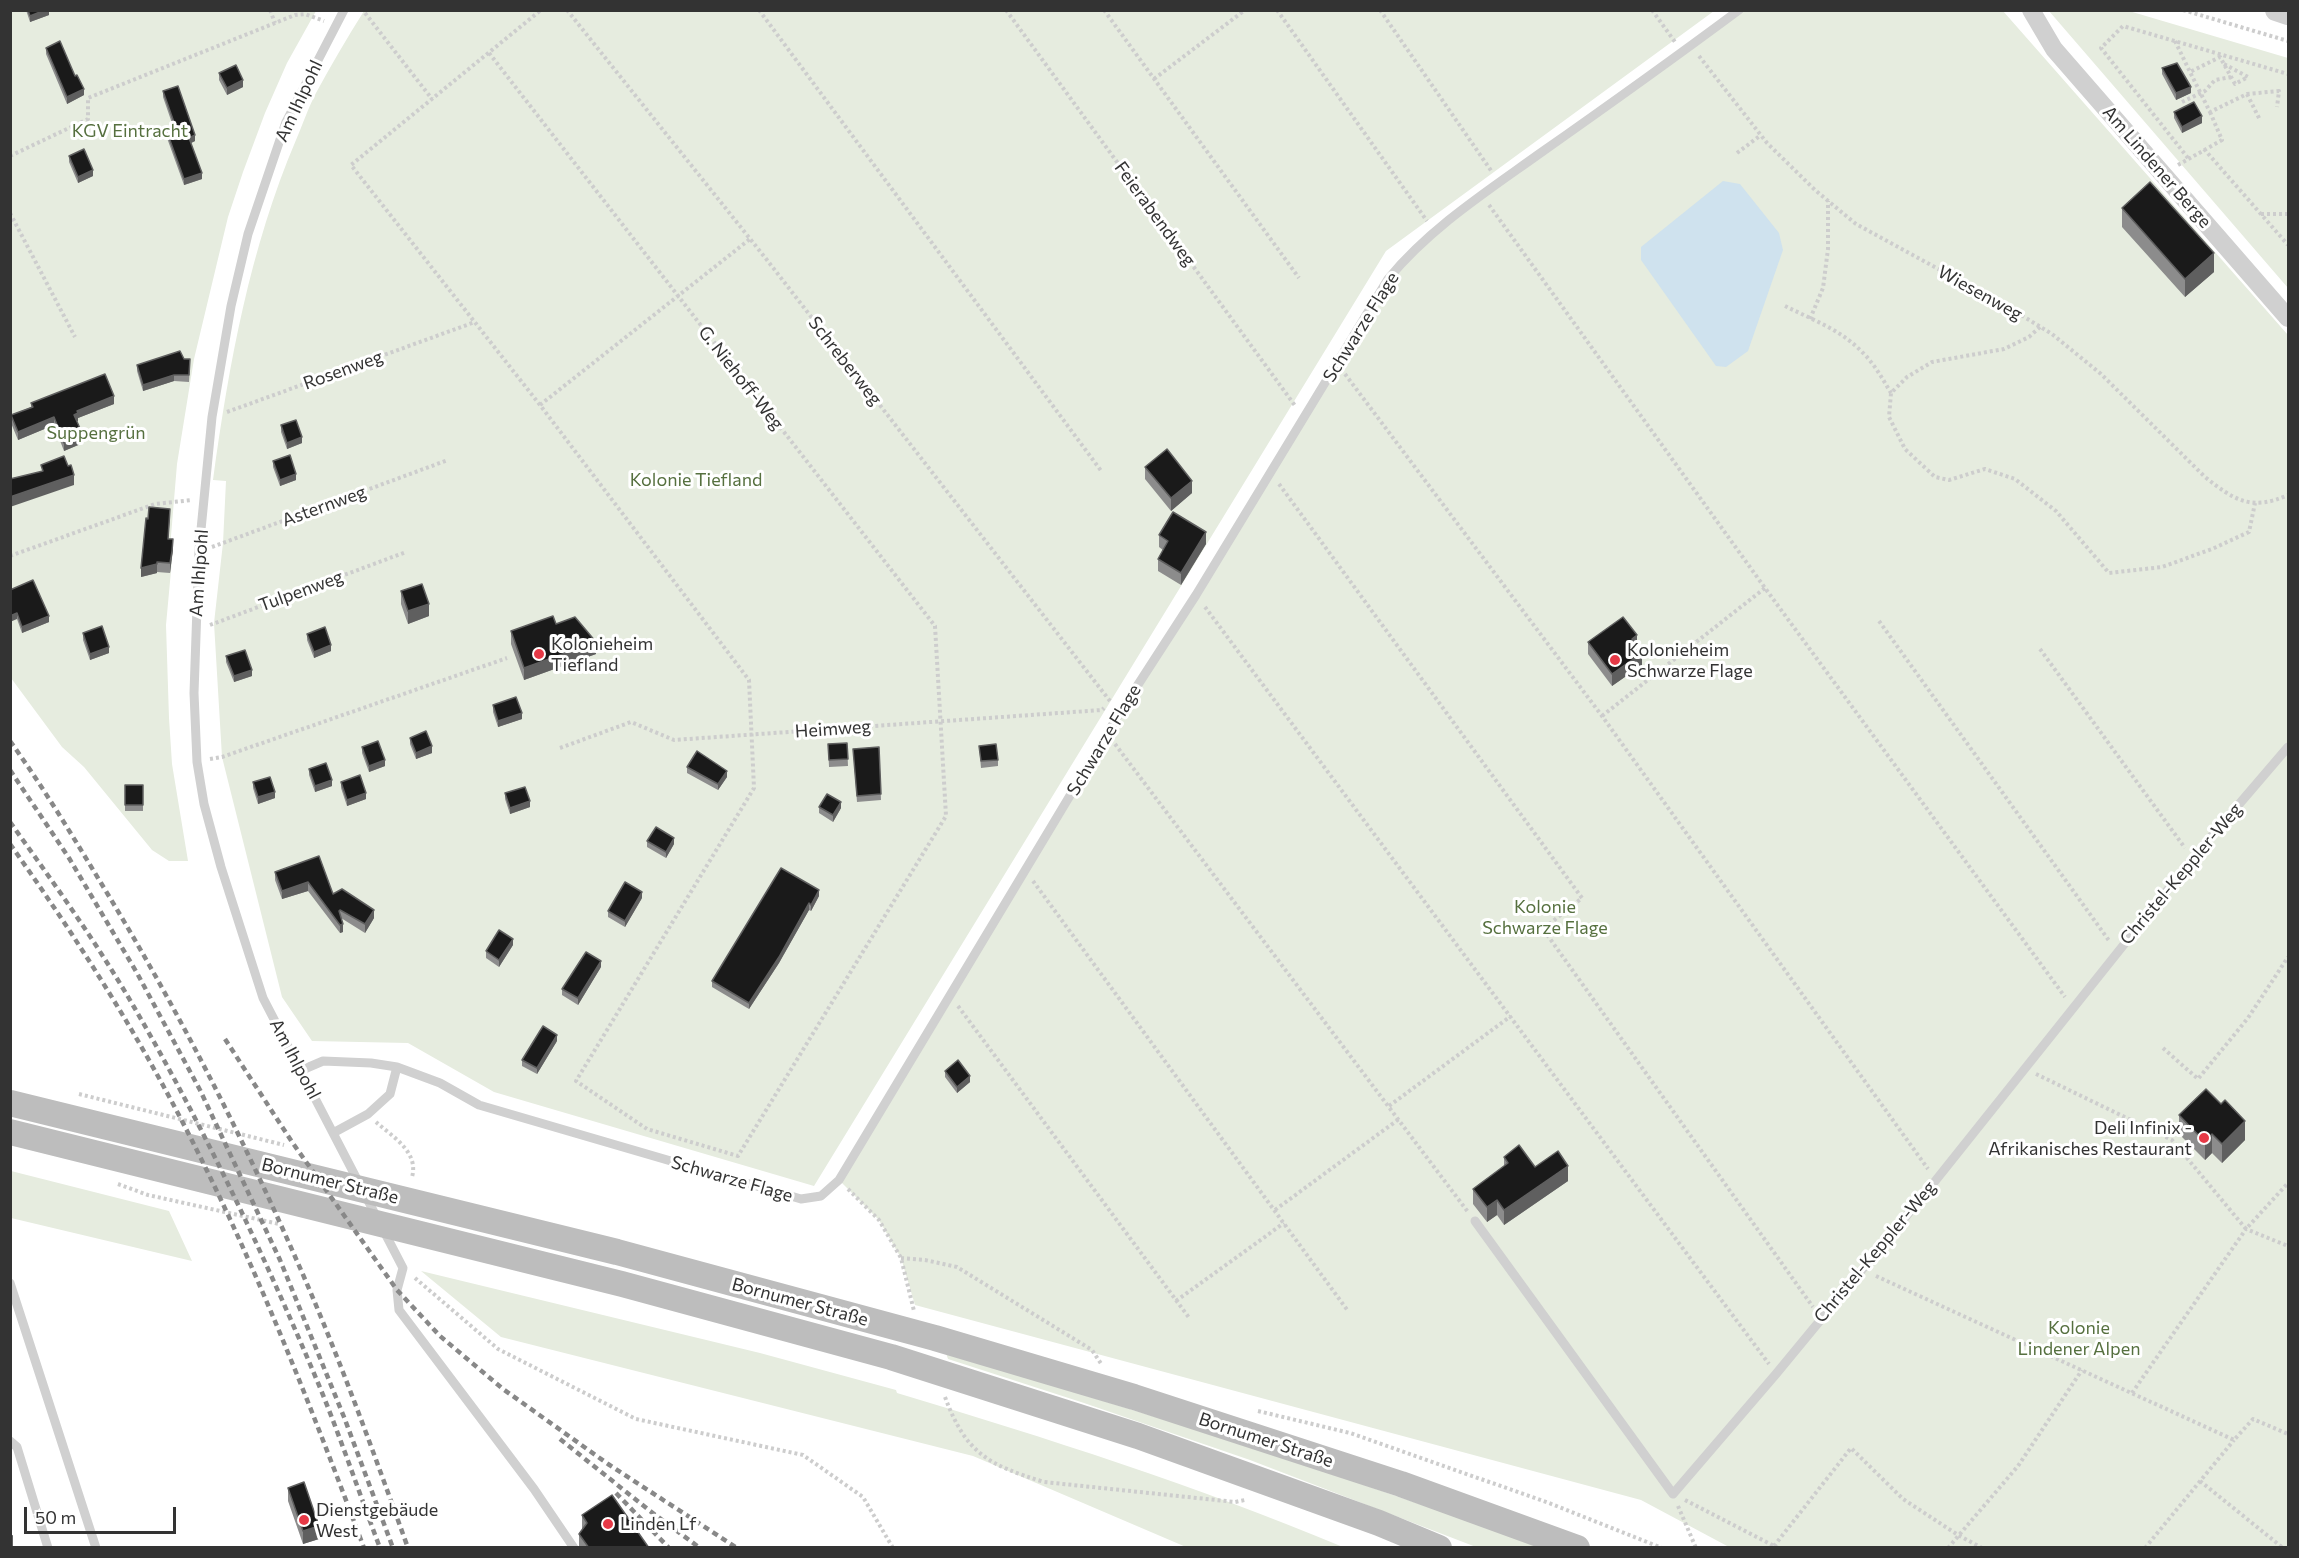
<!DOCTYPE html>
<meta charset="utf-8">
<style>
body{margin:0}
#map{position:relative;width:2299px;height:1558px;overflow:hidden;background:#fff;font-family:Commissioner,sans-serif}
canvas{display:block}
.frame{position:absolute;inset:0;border:12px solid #333;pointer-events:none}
.scale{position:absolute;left:24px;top:1507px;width:152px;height:27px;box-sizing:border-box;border:3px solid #333;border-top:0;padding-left:8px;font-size:18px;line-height:21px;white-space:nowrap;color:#333;-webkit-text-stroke:4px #fff;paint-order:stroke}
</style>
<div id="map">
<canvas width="2299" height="1558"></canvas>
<div class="frame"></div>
<div class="scale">50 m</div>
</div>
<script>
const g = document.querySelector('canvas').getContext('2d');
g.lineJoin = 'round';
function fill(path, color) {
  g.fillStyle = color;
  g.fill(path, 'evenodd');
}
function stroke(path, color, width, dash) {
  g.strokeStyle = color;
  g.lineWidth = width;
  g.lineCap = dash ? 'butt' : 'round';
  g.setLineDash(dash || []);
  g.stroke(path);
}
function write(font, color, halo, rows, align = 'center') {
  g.font = font + ' Commissioner,sans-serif';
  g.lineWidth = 6;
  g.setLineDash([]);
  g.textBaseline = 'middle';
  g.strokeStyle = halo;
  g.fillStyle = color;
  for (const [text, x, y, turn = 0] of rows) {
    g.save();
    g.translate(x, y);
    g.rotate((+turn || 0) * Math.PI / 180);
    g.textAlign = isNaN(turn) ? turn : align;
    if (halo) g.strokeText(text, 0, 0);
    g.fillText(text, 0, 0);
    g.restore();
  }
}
const green = new Path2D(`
 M11,11H316L287,63L265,113L243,172L228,217L194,359L177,464L170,548L173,549L166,625L169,718L172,764L188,861H169L152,850L84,767L62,747L11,678Z
 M364,11H1714L1386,251L814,1186L494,1092L408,1043L312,1041L282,997L222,757L214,623L223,543L226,481L213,480C229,363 250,248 296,140C303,124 308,108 316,93C331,65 347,38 364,11Z
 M1743,11H2003L2288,335V1547H1729L1641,1500L915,1305L901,1258L879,1220L839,1180L1388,279L1434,231Z
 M2049,11H2129L2288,58V288Z
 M11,1171L169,1211L192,1261L11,1218Z
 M421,1271L760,1353L896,1390L897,1393C1047,1438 1197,1486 1343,1547H1186L973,1456L501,1337Z
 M946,1353L1257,1448L1544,1547H1476L1250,1460L1084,1403L948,1359Z`);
const water = new Path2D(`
 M1723,181L1740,184L1779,233L1783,250L1748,351L1726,367L1716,366L1641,260V247Z`);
const path = new Path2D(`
 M270,10L275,23
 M567,10L767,260L1110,701
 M759,10L1102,472
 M1006,10L1296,407
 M1104,10L1299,278
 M1277,10L1427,221
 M1380,10L1492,172
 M1652,10L1675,42
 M2183,10L2288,41
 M365,13L432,99
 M2175,41L2190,72
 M489,53L935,626L946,816L738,1156L647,1129L576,1081L754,788L749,680L540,405L351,165L541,10
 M1699,56L1767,143L1815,190L1856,224L2008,307L2052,334L2101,374L2205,477C2235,501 2252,511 2288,495
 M2224,64L2248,77L2235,84C2230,75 2225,66 2220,57L2190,72L2210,112L2247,94L2279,91L2277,107
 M1154,79L1245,10
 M2247,94L2260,120
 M2182,102L2205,91L2215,80L2231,77
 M2204,149L2288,245
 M1737,153L1761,135
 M10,156L88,119V98L295,15L305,14L324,21
 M2188,158L2101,48L2123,26L2288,74
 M2178,165L2222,140L2210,112
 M1489,205L1765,588L2065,997
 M10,213L75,337
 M2261,214H2288
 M1785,306C1811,319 1841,330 1861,351C1874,363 1882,378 1891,393
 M1810,319L1823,288L1828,249V201
 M2040,327L2029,337L2004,349L1932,362L1907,377L1891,393L1889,417L1905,449L1935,477L1949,480L1985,469L2015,479L2056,511L2109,573L2162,567L2212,549L2249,532L2255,503
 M1345,374L1602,716L1928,1169
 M540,405L750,239
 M227,412L475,322
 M1279,484L1582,898L1543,929L1813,1307
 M212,547L448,460
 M10,556L155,504L192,500
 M1205,607L1769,1364
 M1879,621L2110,942
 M210,625L406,552
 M2040,649L2185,848
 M1602,716L1765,588
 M1115,744L1468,1212
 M560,748L631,722L674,740L1102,710L1104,708
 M210,759L222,757L507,658
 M1033,881L1348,1311
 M958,1006L1190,1319
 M2163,1048L2198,1079L2248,1018L2288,957
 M2036,1074L2172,1140L2246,1229L2288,1183
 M79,1094L284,1145
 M1389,1106L1511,1016
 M376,1122C393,1137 419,1152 412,1177
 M118,1184L148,1195L279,1224
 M848,1189L879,1220L901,1258L914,1311
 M1275,1210L1399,1119
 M901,1258L925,1260L957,1267L1092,1350L1102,1365
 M1876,1276L2234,1440L2253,1419L2288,1434
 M415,1278L498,1349L636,1419L803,1455L863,1497L893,1548
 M1176,1301L1284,1223
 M2132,1393L2246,1229L2288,1246
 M945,1397C966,1454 989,1465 1044,1482L1235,1502L1245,1500
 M1258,1411L1350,1433L1549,1503L1662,1548
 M2200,1481L2283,1548
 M1685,1500L1778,1548
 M1678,1506L1696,1548
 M1774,1546L1851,1448L1903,1499L1958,1535L1982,1548
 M1948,1548L2018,1466L2082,1370
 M2145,1548L2234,1440`);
const service = new Path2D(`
 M344,10L286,122L248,234L231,306L212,417L199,550L194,693L197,762L204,804L221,867L263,998L403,1268L397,1290L399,1310L534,1489L574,1548
 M302,1070L323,1061L371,1063L397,1067L440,1083L479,1105L801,1199L821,1196L839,1180L1119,714L1196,595L1388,279C1430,228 1486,192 1539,154C1606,107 1673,59 1739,10
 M333,1133L368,1114L390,1094L397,1067
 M1475,1221L1673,1494L1776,1374L1936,1180L2193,858L2288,747
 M10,1283L96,1548
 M10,1441L17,1447L48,1548`);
const minor = new Path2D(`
 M2031,10L2054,49L2288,318`);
const tertiary = new Path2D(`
 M2276,10L2288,14`);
const secondary = new Path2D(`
 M10,1103L617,1252L935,1338L1134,1397L1401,1484L1577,1548
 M10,1132L622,1284L891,1357L1138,1436L1379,1523L1439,1548`);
const rail = new Path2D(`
 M10,741C43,787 72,835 101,883C173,1001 237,1125 293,1252C336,1348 372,1448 408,1548
 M10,770L69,858L137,973L200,1090L280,1260L344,1417L393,1548
 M10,822C53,882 97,943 134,1007C205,1129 266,1259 321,1390C342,1442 360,1495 380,1548
 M10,844C69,927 124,1012 172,1102C248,1245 307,1396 364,1548
 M225,1039L292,1142L397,1290L440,1336L503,1389L608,1464L737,1548
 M560,1439L650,1511L700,1548
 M616,1493L669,1548`);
const wall = new Path2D(`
 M26,10H49V15L30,22Z
 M46,48L84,95L67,104L46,54Z
 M2162,68L2191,93L2176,100L2162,74Z
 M219,73L243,87L227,95L219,80Z
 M163,91L195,141L191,143L202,179L184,185L167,138V132L174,129L163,97Z
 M2174,112L2202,123L2182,133L2174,118Z
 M69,156L93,176L78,183L69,162Z
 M2122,208L2214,272L2185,297L2122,227Z
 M184,359L190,365L189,382L174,381L143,391L137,371V365Z
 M31,403L114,404L78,418L77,421L83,443L64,451L54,425L18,440L11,423V415L31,407Z
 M281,425L302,443L287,449L281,432Z
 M273,461L296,480L280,486L273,467Z
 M1145,467L1192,493L1171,511L1145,479Z
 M170,518L168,539L173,549L170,573L157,572V573L141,577Z
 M1159,535L1206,544L1181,585L1158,571V559L1163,550L1159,547Z
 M10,590L49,622L22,633L17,619Z
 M401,591L429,616L408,624L401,604Z
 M556,624L596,654L524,680L511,644V631Z
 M83,633L109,653L90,660L83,640Z
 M307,634L331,651L314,658L307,640Z
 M1588,642L1637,647L1642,665L1612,686L1588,654Z
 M226,656L252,676L234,682L226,662Z
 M493,705L522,719L498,727L493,712Z
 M410,738L432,753L416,759L410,744Z
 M847,743L848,766L829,767L828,744Z
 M979,746L998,760V766L981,768Z
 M362,747L385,766L369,772L362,753Z
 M879,747L881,800L857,802L853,749Z
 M687,767L727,777L718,790L687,773Z
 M309,769L332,786L315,792L309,775Z
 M253,782L275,798L258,804L253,788Z
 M341,782L366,799L347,806L341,788Z
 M125,785H143V811H125Z
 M505,793L530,807L510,814L505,799Z
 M819,807L841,808L833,822L819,813Z
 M647,841L674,844L666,858L647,847Z
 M319,856L333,894L374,918L365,933L341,918L343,932L340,933L308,891L282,899L275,880V872Z
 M781,868L819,896L811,911L809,910L779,963L749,1009L712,987V981Z
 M642,898L625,927L608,917V911Z
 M513,945L499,967L486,958V951Z
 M601,967L578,1005L562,995V989Z
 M557,1041L537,1074L522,1066V1060Z
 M945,1071L970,1082L957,1093L945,1077Z
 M2179,1115L2245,1140L2222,1163L2212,1153L2205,1160L2179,1134Z
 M1504,1157L1535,1167L1568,1181L1504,1225L1497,1215L1487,1222L1473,1204V1189L1504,1166Z
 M288,1488L319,1539L303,1544L288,1501Z
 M582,1515L649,1548H579V1534L582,1530Z`);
const shadedWall = new Path2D(`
 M45,10H49V15L30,22V16Z
 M243,80V87L227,95V88Z
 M2191,87V93L2176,100V93Z
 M84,89V95L67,104V97Z
 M2202,116V123L2182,133V127Z
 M195,135V141L189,144V138Z
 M93,170V176L78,183V177Z
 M202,173V179L184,185V179Z
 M2214,253V272L2185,297V279Z
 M174,375V381L143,391V385Z
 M114,396V404L78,418V421L74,422V415L77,411Z
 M54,417V425L18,440V432Z
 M83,435V443L64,451V443Z
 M302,437V443L287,449V443Z
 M296,474V480L280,486V480Z
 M74,475V485L10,507V497Z
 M1192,481V493L1171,511V498Z
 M1206,532V544L1181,585V573Z
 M173,539V549L170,573V563Z
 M157,564V573L141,577V568Z
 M429,604V616L408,624V611Z
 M17,613V619L10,622V616Z
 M49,616V622L22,633V627Z
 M1637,635V647L1632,639Z
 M596,642V654L524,680V668Z
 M331,645V651L314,658V652Z
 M109,647V653L90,660V654Z
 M1642,653V665L1612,686V674Z
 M252,670V676L234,682V676Z
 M522,713V719L498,727V721Z
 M432,746V753L416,759V753Z
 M385,760V766L369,772V766Z
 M727,771V777L718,790V784Z
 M332,780V786L315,792V786Z
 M275,792V798L258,804V797Z
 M366,793V799L347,806V800Z
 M530,801V807L510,814V808Z
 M841,802V808L833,822V815Z
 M674,838V844L666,858V852Z
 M308,882V891L282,899V891Z
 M819,890V896L811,911V905Z
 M642,892V898L625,927V921Z
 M809,903V910L779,963L749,1009V1003Z
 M374,910V918L365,933V924Z
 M343,924V932L340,933V925Z
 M513,939V945L499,967V960Z
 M601,961V967L578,1005V998Z
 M557,1035V1041L537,1074V1068Z
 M970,1076V1082L957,1093V1087Z
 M2245,1121V1140L2222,1163V1144Z
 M2212,1134V1153L2205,1160V1142Z
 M1568,1166V1181L1504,1225V1210Z
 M1497,1200V1215L1487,1222V1207Z
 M319,1526V1539L303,1544V1531Z
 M13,1535V1548H10V1536Z`);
const building = new Path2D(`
 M28,10H45L30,16Z
 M60,41L75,76L77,75L84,89L67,97L46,48Z
 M2177,63L2191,87L2176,93L2162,68Z
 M236,65L243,80L227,88L219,73Z
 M178,86L195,135L189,138L202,173L184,179L167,132L176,128L163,91Z
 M2194,102L2202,116L2182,127L2174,112Z
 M84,149L93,170L78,177L69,156Z
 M2150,182L2214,253L2185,279L2122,208Z
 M180,351L184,359H190L189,375H174L143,385L137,365Z
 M105,374L114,396L77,411L78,413L74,415L83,435L64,443L54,417L18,432L11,415L33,407L31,403Z
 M296,420L302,437L287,443L281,425Z
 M1167,449L1192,481L1171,498L1145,467Z
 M290,455L296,474L280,480L273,461Z
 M64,456L68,466L71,465L74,475L10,497V479L43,471L41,465Z
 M149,507L170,509L168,539H173L172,551L170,563L157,562V564L141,568L146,518L148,519Z
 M1173,512L1206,532L1181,573L1158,559L1168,541L1159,535Z
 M33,580L49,616L22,627L17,613L10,616V590Z
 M422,584L429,604L408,611L401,591Z
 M553,616L556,624L575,617L596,642L524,668L511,631Z
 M1623,617L1637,635L1632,639L1642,653L1612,674L1588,642Z
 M102,626L109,647L90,654L83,633Z
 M325,627L331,645L314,652L307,634Z
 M245,650L252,670L234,676L226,656Z
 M516,697L522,713L498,721L493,705Z
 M426,731L432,746L416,753L410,738Z
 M378,741L385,760L369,766L362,747Z
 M847,743L848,759L829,760L828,744Z
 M996,744L998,760L981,761L979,746Z
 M879,747L881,794L857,796L853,749Z
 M697,751L727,771L718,784L687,767Z
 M326,763L332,780L315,786L309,769Z
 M360,775L366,793L347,800L341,782Z
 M270,777L275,792L258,797L253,782Z
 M125,785H143V805H125Z
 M525,787L530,801L510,808L505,793Z
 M827,794L841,802L833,815L819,807Z
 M656,827L674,838L666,852L647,841Z
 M319,856L333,894L342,889L374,910L365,924L340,910L339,911L343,924L340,925L308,882L282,891L275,872Z
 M781,868L819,890L811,905L809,903L779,957L749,1003L712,981Z
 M625,882L642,892L625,921L608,911Z
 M499,930L513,939L499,960L486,951Z
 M586,952L601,961L578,998L562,989Z
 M543,1026L557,1035L537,1068L522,1060Z
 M958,1060L970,1076L957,1087L945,1071Z
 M2206,1089L2221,1104L2225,1100L2245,1121L2222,1144L2212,1134L2205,1142L2179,1115Z
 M1519,1145L1535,1167L1558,1151L1568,1166L1504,1210L1497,1200L1487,1207L1473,1189L1508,1163L1504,1157Z
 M304,1482L319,1526L303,1531L288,1488Z
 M612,1495L649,1548H589L579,1534L587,1523L582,1515Z`);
const markers = [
 [539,654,6,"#e63946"],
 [1615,660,6,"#e63946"],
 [2204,1138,6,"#e63946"],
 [304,1520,6,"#e63946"],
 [608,1524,6,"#e63946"]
];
const streetNames = [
 ["Am Ihlpohl",299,101,-65],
 ["Am Lindener Berge",2157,167,49],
 ["Feierabendweg",1155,214,54],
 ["Wiesenweg",1980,293,29],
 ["Schwarze Flage",1361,327,-58],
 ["Schreberweg",845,361,52],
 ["Rosenweg",343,370,-20],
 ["G. Niehoff-Weg",741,378,52],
 ["Asternweg",324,506,-20],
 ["Am Ihlpohl",199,573,-86],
 ["Tulpenweg",301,591,-20],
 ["Heimweg",833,729,-4],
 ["Schwarze Flage",1104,740,-59],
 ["Christel-Keppler-Weg",2181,874,-50],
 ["Am Ihlpohl",295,1059,62],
 ["Schwarze Flage",732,1179,16],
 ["Bornumer Straße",330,1181,14],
 ["Christel-Keppler-Weg",1875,1252,-50],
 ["Bornumer Straße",800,1302,15],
 ["Bornumer Straße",1266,1440,18]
];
const parkNames = [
 ["KGV Eintracht",130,131],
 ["Suppengrün",96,433],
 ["Kolonie Tiefland",696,480],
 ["Kolonie",1545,907],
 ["Schwarze Flage",1545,928],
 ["Kolonie",2079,1328],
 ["Lindener Alpen",2079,1349]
];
const poiNames = [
 ["Kolonieheim",551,644],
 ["Tiefland",551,665],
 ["Kolonieheim",1627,650],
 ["Schwarze Flage",1627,671],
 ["Deli Infinix -",2192,1128,"right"],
 ["Afrikanisches Restaurant",2192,1149,"right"],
 ["Dienstgebäude",316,1510],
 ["West",316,1531],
 ["Linden Lf",620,1524]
];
fill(green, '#e6ecdf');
fill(water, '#cfe2ee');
stroke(path, '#cdcdcd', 4, [3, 3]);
stroke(service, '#d0d0d0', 9);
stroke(minor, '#d0d0d0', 18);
stroke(tertiary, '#d0d0d0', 22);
stroke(secondary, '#bdbdbd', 26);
stroke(rail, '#888', 4.5, [6, 4.5]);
fill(wall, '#8c8c8c');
fill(shadedWall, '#5f5f5f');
fill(building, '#1a1a1a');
stroke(building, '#5f5f5f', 1.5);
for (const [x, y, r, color] of markers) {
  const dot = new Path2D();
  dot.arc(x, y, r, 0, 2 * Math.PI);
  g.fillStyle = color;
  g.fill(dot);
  stroke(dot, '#fff', 2);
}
write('18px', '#333', '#fff', streetNames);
write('18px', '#56703f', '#fff', parkNames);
write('18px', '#333', '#fff', poiNames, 'left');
</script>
